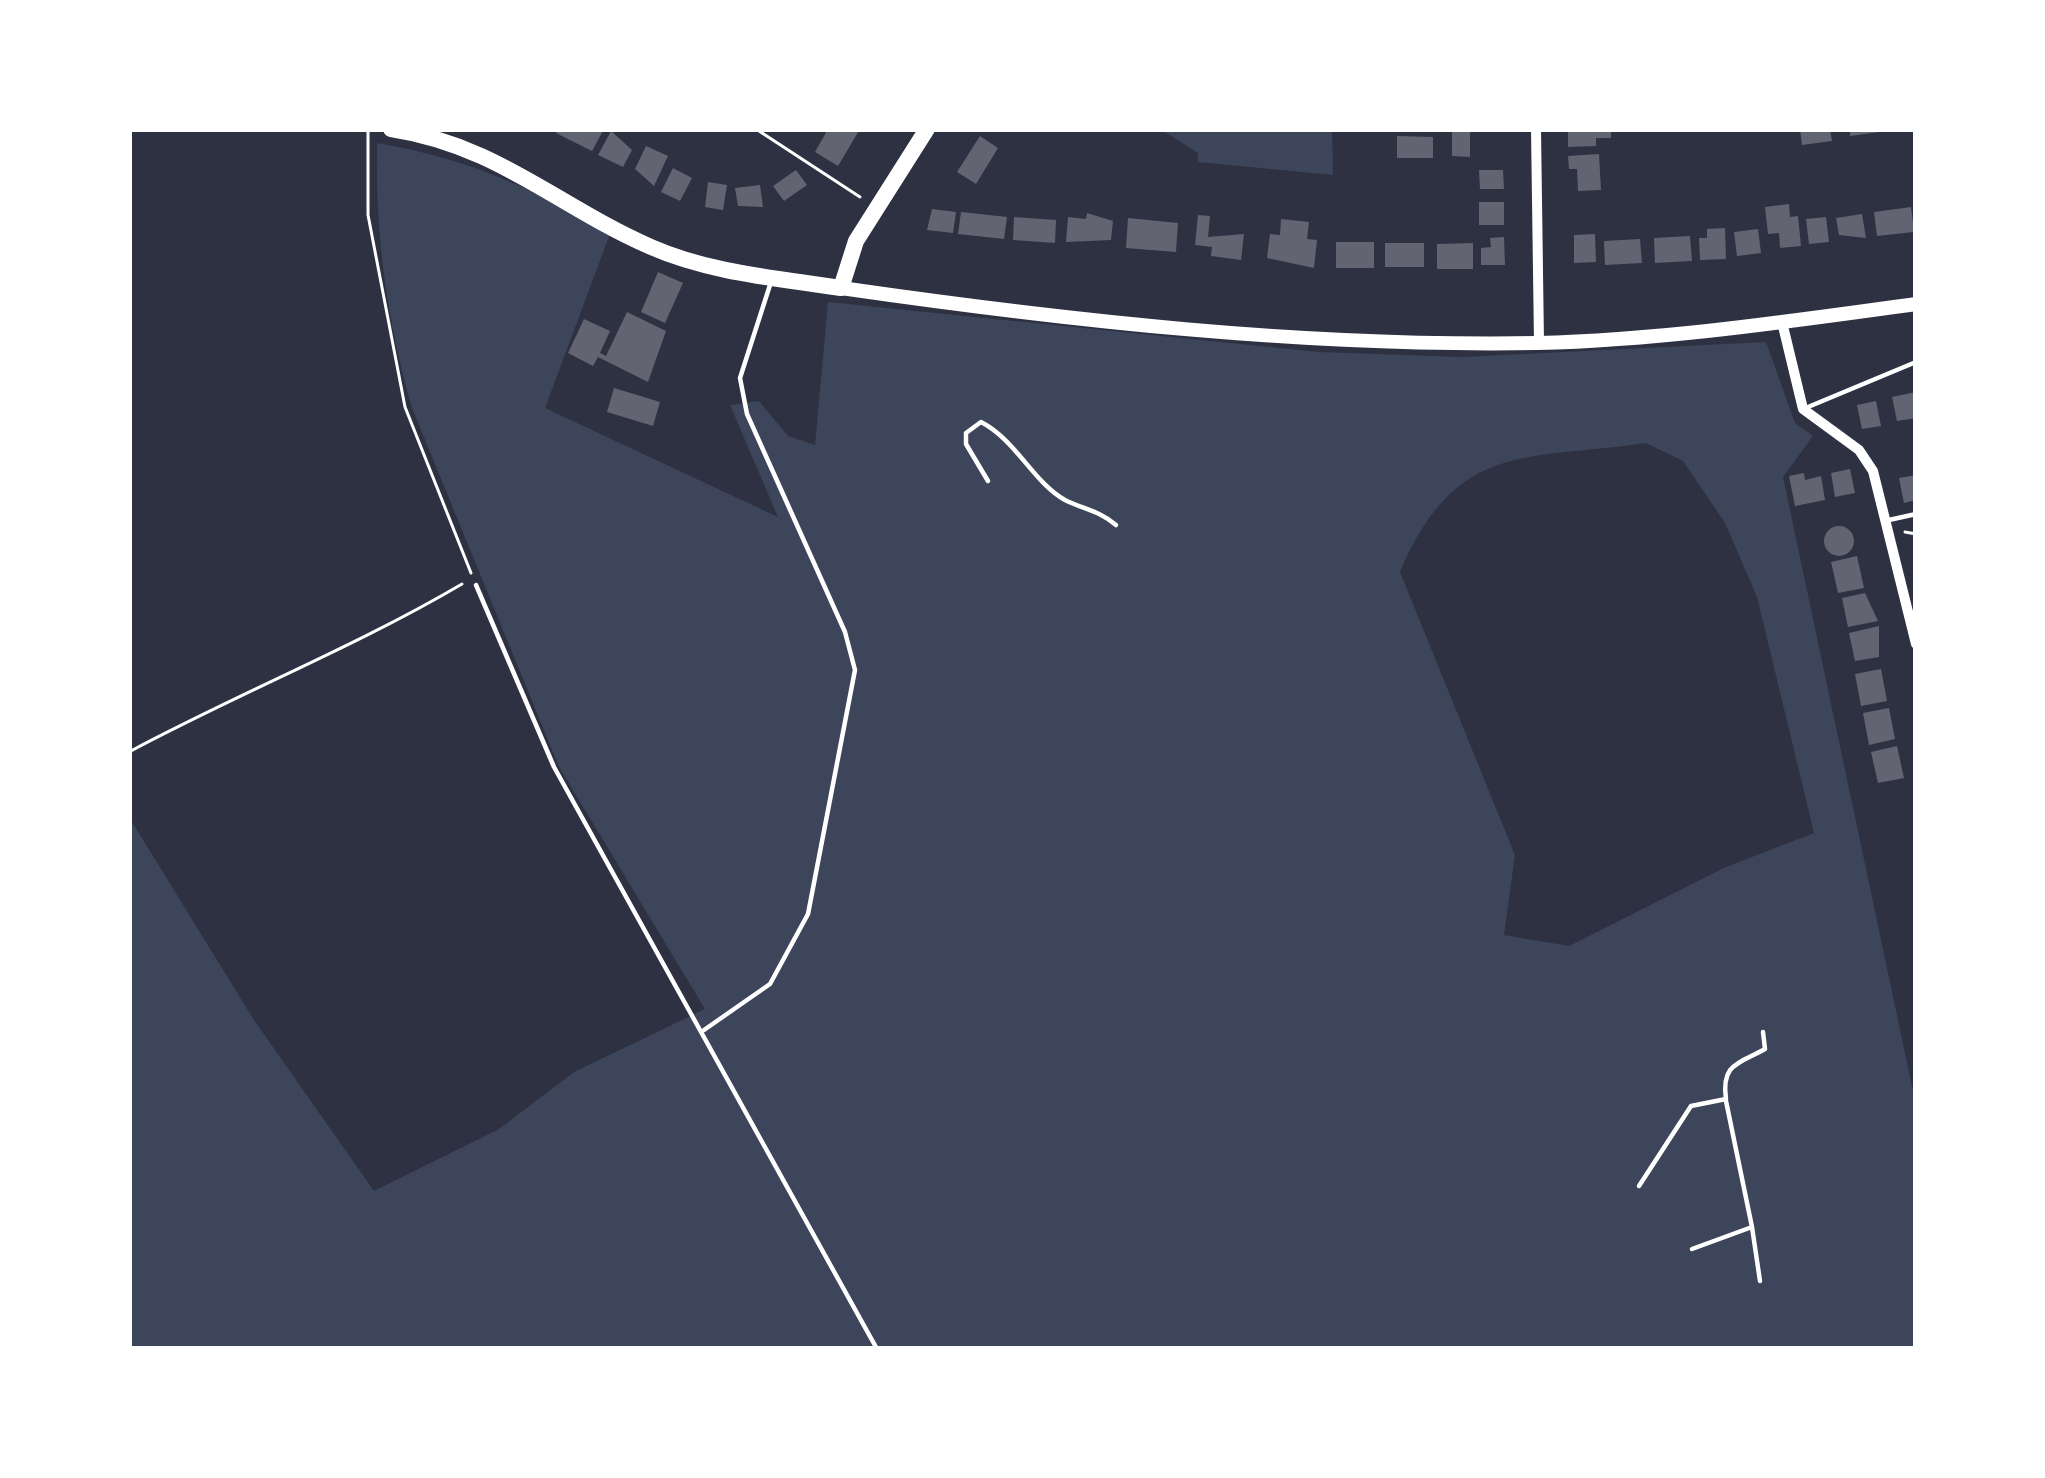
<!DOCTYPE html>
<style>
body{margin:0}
#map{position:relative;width:2045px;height:1478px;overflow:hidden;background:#2d3142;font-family:Montserrat,sans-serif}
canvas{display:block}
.frame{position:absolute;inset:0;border:132px solid #fff;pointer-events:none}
</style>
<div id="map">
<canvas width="2045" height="1478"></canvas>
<div class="frame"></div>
</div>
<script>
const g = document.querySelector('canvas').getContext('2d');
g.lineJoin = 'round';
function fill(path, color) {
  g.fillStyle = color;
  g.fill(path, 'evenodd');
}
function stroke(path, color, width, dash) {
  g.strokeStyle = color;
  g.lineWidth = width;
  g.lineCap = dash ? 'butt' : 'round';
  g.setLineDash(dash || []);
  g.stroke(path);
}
const green = new Path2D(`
 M1160,129H1332L1333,175L1198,162V153Z
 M377,143C473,160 527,186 610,234L545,408L778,517L730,405L759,401L788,436L815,445L828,302L1319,352L1463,357L1766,342L1795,423L1813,436L1783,477L1916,1105V1349H129V817L254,1020L374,1191L499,1129L574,1072L705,1009L559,767L412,408C387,322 375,233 377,143ZM1646,443L1683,461L1725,523L1757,597L1814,833L1726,867L1569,946L1504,935L1515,855L1400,572C1457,440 1524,461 1646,443Z`);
const building = new Path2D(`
 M559,129H604L592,151L556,133Z
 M828,129H860L838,166L815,152Z
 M1568,129H1611V138H1596V146L1568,147Z
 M1800,129H1830L1832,141L1802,145Z
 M1850,129H1880V132L1850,136Z
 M611,131L632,150L623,167L598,155Z
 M1452,132H1470V157L1452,156Z
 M980,136L998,148L976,184L957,172Z
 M1397,136L1433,137V158H1397Z
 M646,146L668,156L654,186L635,169Z
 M1599,154L1601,190L1578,191L1577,169H1569L1568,156Z
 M673,168L692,178L680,201L661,192Z
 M796,170L807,185L784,201L773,186Z
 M1479,170H1503L1504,189H1480Z
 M708,182L727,185L723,210L705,207Z
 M760,185L763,207L738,206L735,188Z
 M1479,202H1504V225H1479Z
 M1789,204L1790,217L1798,216L1801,246L1780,248L1779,233L1768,234L1765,207Z
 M1911,207L1914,232L1877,236L1874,212Z
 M932,209L956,212L953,233L927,230Z
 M961,212L1007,217L1004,239L958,234Z
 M1087,213L1113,221L1111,240L1066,242L1068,217L1086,219Z
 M1862,214L1866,238L1839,235L1836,218Z
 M1198,215L1210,216L1208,237L1244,234L1241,260L1211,256L1212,247L1195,245Z
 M1014,217L1056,220L1055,243L1013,240Z
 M1826,217L1829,242L1809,244L1806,219Z
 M1128,218L1178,223L1176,252L1126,248Z
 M1281,219L1309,222L1307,239L1317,240L1314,268L1267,258L1270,234L1280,235Z
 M1725,228L1726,259L1700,260L1699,238H1707V229Z
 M1758,229L1761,253L1737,256L1734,232Z
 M1595,234L1596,262L1574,263V235Z
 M1690,236L1692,261L1655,263L1654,238Z
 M1504,237L1505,265H1481V248L1491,247L1490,238Z
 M1640,239L1642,263L1605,265L1604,241Z
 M1336,242H1374V268H1336Z
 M1385,243H1424V267H1385Z
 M1473,243V269H1437V244Z
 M658,272L683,283L665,323L641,312Z
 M627,312L666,331L648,382L598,357L593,366L568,353L584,319L610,331L600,353L606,356Z
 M614,388L660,402L653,426L607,412Z
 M1916,392V418L1897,421L1892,397Z
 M1876,401L1881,426L1862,429L1857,405Z
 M1850,469L1855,493L1835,497L1831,473Z
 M1804,473L1805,480L1821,476L1825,500L1795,506L1789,476Z
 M1916,475V500L1904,503L1899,478Z
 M1824 541a15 15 0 1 1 30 0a15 15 0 1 1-30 0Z
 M1857,556L1864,588L1838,593L1831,562Z
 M1865,593L1878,621L1848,627L1842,598Z
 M1879,626V657L1855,661L1849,633Z
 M1881,669L1887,701L1861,706L1855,674Z
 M1889,708L1895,739L1869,745L1863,713Z
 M1897,746L1904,778L1878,783L1871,752Z`);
const path = new Path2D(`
 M368,129V215L405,407L471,573
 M756,129L860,197
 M1905,532L1916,534
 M129,752C239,693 355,647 462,584`);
const service = new Path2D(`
 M1808,407L1916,362
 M988,481L966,444V433L981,422C1016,440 1033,482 1065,500C1083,509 1100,511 1116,525
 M1889,520L1916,514
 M476,585L554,767L877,1349
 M704,1030L770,984L808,914L855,670L845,632L747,414L740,378L770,285
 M1639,1186L1691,1106L1726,1099C1721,1064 1738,1064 1765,1049L1763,1032
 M1752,1227L1760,1281
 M1692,1249L1752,1227L1726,1101`);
const minor = new Path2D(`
 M1536,129L1539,343
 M1782,322L1803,409L1859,450L1873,471L1916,644`);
const tertiary = new Path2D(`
 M841,288C1070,321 1305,347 1537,343C1663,340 1791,321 1916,304`);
const primary = new Path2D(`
 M391,129C497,145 557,206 651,247C710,273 777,278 841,288L856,241L927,129`);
fill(green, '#3c4559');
fill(building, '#626471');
stroke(path, '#fff', 3);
stroke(service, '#fff', 4.5);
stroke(minor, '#fff', 10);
stroke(tertiary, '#fff', 14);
stroke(primary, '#fff', 16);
</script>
